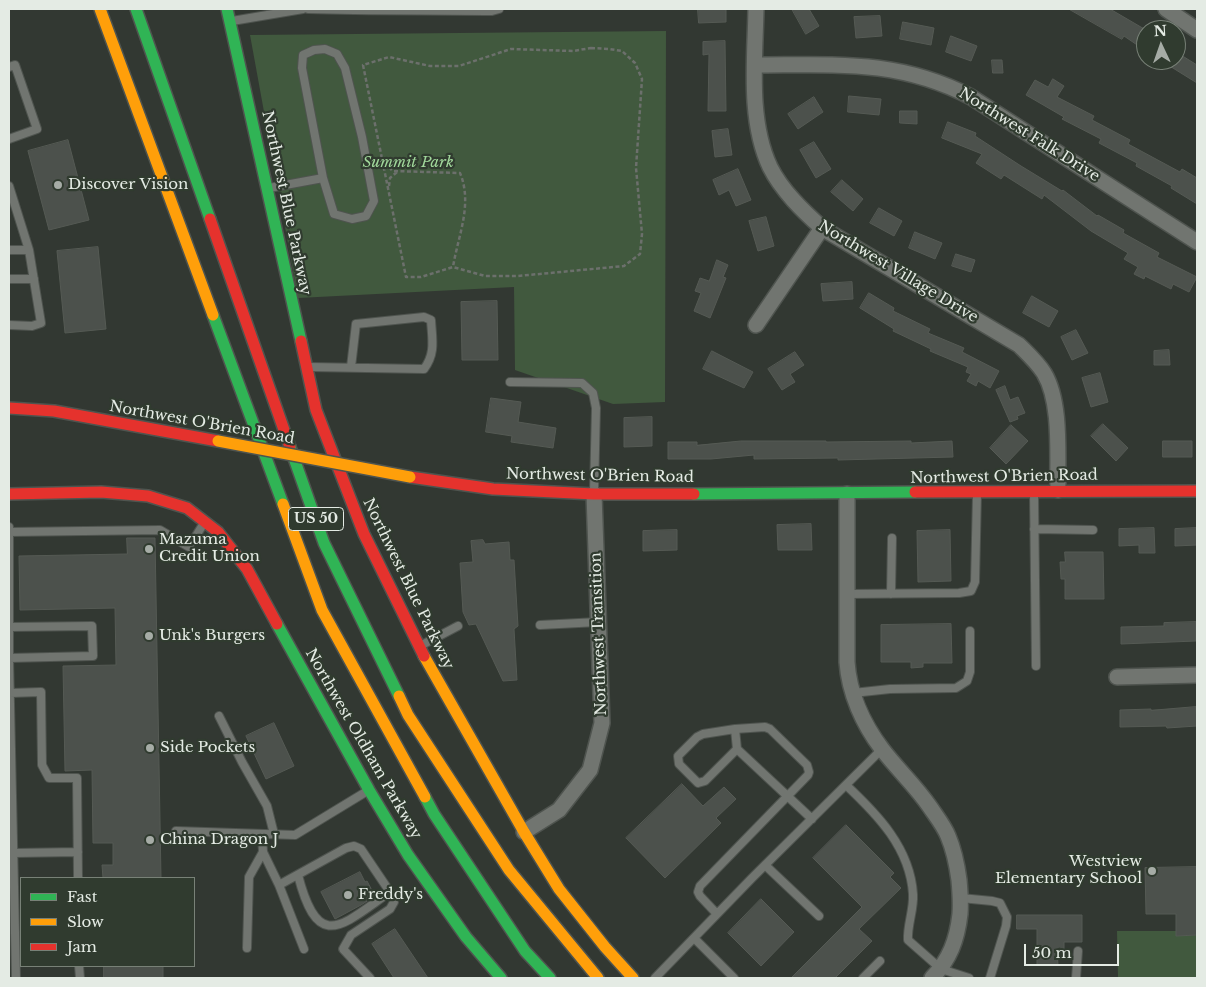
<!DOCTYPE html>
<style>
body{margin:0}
#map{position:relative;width:1206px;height:987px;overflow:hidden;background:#323832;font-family:"Libre Baskerville",serif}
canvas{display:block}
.frame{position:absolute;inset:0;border:10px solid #e4ebe4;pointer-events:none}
.legend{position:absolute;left:20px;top:877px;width:175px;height:90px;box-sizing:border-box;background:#303b2f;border:1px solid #788177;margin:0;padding:6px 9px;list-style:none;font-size:15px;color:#e4ebe4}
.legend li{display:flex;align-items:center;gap:10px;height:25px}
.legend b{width:25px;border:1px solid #788177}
.north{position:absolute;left:1136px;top:20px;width:50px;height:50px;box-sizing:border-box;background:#303b2f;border:1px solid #788177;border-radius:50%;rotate:357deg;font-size:14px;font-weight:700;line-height:20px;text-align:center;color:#e4ebe4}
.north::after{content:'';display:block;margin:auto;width:18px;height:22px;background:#a6aca6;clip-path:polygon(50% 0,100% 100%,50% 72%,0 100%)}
.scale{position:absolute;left:1024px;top:944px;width:95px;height:22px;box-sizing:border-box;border:2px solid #e4ebe4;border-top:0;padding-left:6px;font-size:15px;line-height:18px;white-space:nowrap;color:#e4ebe4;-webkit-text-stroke:4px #303b2f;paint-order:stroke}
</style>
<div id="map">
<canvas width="1206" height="987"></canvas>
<div class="frame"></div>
<ul class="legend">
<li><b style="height:6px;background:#30b455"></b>Fast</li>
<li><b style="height:6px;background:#ff9f0a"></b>Slow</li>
<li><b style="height:6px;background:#e5322d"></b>Jam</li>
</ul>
<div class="north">N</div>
<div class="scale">50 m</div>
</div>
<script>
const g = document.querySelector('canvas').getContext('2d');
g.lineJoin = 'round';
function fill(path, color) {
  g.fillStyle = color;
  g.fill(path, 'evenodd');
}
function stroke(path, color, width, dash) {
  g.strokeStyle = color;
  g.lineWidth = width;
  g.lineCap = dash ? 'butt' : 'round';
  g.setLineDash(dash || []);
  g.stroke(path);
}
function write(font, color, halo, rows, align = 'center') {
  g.font = font + ' "Libre Baskerville",serif';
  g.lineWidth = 4.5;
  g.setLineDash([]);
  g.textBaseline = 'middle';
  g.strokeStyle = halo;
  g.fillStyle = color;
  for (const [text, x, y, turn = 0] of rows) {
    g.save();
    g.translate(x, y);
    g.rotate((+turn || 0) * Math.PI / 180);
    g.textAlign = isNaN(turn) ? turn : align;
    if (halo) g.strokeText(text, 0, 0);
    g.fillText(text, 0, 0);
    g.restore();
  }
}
const green = new Path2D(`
 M666,31L665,402L613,404L515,370L514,287L298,298L250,35Z
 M1117,931H1176V936L1197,935V978H1118Z`);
const building = new Path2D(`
 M698,9H726V22L699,23Z
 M792,9H809L819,26L806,34Z
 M1069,9H1110L1146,30V51L1124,36L1122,39Z
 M880,16L882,36L856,38L854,17Z
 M903,22L934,28L931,45L900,39Z
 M951,36L977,46L971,61L946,52Z
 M725,41L726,111H708L709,54L703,55V42Z
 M1176,52L1197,65V83L1160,60H1176Z
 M992,60H1002L1003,73H993Z
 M1053,79L1064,86L1057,97L1094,116L1092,120L1130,140L1128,144L1180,172L1182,169L1197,178V204L1171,188L1172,186L1136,166L1137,163L1099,143L1101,139L1062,119L1064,117L1026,95L1035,80L1048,87Z
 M849,96L881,99L879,115L848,112Z
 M814,97L823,112L798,129L788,114Z
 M900,111H917V124L900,123Z
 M948,122L976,133L975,136L1021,166L1062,191L1063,190L1097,216L1098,215L1124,230L1123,233L1159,253L1157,257L1197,277L1189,292L1173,284L1171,289L1145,276L1144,279L1134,274L1138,267L1124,259L1128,253L1091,231L1044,195L1042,199L1004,175L1001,179L976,163L982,154L942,138Z
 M728,129L732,155L715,157L712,131Z
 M68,140L89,220L49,230L28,151Z
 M814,142L831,169L816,178L800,150Z
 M738,169L751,200L736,206L729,190L719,195L713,180Z
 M842,180L863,199L853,211L831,192Z
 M879,208L902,221L894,236L870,223Z
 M766,217L774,246L758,251L749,221Z
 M915,232L942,243L935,259L909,248Z
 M98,247L106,329L65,333L57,251Z
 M956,254L975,260L971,272L952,266Z
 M717,260L728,265L723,277L726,278L710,318L694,311L701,293L695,291L700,278L709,281Z
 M852,282L853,299L823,301L821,284Z
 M869,293L894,308L893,311L930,329L928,333L964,348L962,352L999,371L990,388L978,381L976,386L967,381L971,374L966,372L968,367L930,351L931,349L893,331L894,329L860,308Z
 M1032,296L1058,311L1049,327L1023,313Z
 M497,301L498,360H462L461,302Z
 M1076,330L1088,353L1072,360L1061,337Z
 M1169,350L1170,365H1154V351Z
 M712,351L753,372L744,388L703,369Z
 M795,352L804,365L790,374L795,382L782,390L768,369Z
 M1100,373L1108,402L1091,407L1082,378Z
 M1005,386L1010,400L1018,397L1025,413L1017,416L1018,419L1010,422L996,390Z
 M491,398L521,402L518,422L556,428L553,448L511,442L512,436L486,432Z
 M652,417V446L624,447V418Z
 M1103,424L1128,448L1116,461L1091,436Z
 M1011,425L1028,441L1006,464L990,448Z
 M741,441H826V442L911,441V443L952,441L953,457L838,460V458L754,459V455L711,459H668V442H697V445Z
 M1163,441H1192V457H1163Z
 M811,524L812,550H778L777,525Z
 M1154,528L1155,553H1139V545L1119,546V529Z
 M1197,528V545L1175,546V529Z
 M677,530V550L643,551V531Z
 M950,530L951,581L918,582L917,531Z
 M127,538H155L161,878H103L102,865H113V843H93L92,770L65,771L63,666L116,665L115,608L20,610L19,556L127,554Z
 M483,540L485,544L509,542L510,560H514L518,626L514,629L517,680L503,681L476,624L469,625L463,612L460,563L473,562L471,541Z
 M1065,552H1103L1104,599H1065V579H1061L1060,562H1065Z
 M1196,622V641L1121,644V627L1164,626V623Z
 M951,624L952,663H923V667L911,668V662H881V625Z
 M1196,707L1197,726L1167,728L1166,726L1120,727V710L1151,709V710Z
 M274,723L294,766L266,779L246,736Z
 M682,784L703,806L724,787L736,799L716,818L721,823L665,878L626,838Z
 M846,825L894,873L890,877L901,888L859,929L872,941L835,978H791L862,907L813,858Z
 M1197,867V935L1176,936V914H1146L1145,868Z
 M360,872L365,882L367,881L375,896L361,905L335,919L321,892Z
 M761,899L794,932L761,966L728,933Z
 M1017,915H1082V942H1064V949H1057L1058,965H1037V929H1017Z
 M395,929L428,978H394L372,944Z
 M104,966H163V978H104Z`);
const path = new Path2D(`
 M591,48L609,49L622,51L635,63L642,79L636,168L642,234L640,254L624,266L518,276H485L453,267L421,277H406L363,65L389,57L430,66H459L511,49L573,51Z
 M384,163L393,171L460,173C473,204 458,236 453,267
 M389,186L390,178L397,172`);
const lane = new Path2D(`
 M308,9C370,11 431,10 492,11L499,9
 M232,21L303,9
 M9,67L15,65L37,129L9,139
 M9,186L29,250H9
 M269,188L323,178L334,214L352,219L366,216L374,201L362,137L345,68L337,54L325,49L314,50L303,55L302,68L323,178
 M9,279H34
 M9,325L32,326L41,323L29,250
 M309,367L424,369C436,353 432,339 431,320L424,317L356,324L351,367
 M510,382L582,383L593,393L596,408L594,492
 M1034,493L1036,666
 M9,527V532L160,530L189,547L204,523
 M1034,529L1093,530
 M9,532V627L92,626L93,656L9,658L16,978
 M846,594L959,593L971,591L975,582L977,494
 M891,594L892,538
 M540,625L598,622
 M420,646L458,626
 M9,658V627
 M10,693L41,692L42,765L49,778H77L78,878
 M853,693L890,689L956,688L967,681L970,672V631
 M219,716L242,762L267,806L274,834
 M737,749L735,729L703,734L697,737L678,756L679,764L698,783L705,781L737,749L812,819
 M846,785C878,815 910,848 913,894C914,910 907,925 908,940L941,969L969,978
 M176,831L295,835L369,790
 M262,834L263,852L279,885L304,949
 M14,853L78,852
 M765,865L819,916
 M298,875C318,953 341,926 390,892
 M279,885L346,848L354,846L361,849L392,895L394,902L390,909L351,935L343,949L370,978
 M961,898L992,901L1000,903L1007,917L1006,926L990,978
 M717,914L700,896L698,892L700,886L808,775L809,772L807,765L770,729L765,727L735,729
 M694,938L734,978
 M247,948L249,877L263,852
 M79,966L80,978
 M655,978L752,878L882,749
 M863,978L880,961
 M1076,978L1078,951`);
const street = new Path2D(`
 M756,9C755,60 748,120 770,167C782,191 803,211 822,228L1019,345C1028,354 1037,362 1044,373C1062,403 1057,456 1058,490
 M1166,9L1197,30
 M755,65C835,65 898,59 971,97L1197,242
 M756,325L822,228
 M847,494V662C849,693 863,724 882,749C897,769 916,786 930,807C936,816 944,826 948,836C954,850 957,865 959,880C960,891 961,902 960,914C957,940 950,959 932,978
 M1117,677L1197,675
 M524,832L559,810L590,770L602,723L594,494`);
const fast = new Path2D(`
 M136,9L210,219
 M227,9L301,341
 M213,315L283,504
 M290,447L324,543L399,696
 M694,494L915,492
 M277,624L369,790L408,855L466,937L501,978
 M425,797L434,814L525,951L550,978`);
const slow = new Path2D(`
 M100,9L213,315
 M283,504L322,610L425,797
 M424,656L524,832L559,889L605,947L633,978
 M399,696L408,715L509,870L598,978`);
const jam = new Path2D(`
 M210,219L290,447
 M301,341L316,410L364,534L424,656
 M9,408L54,411L218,441
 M410,477L493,489L594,494H694
 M915,492L1197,491
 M9,494L101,492L148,496L187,508L218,532L247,569L277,624`);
const slowBridge = new Path2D(`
 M218,441L410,477`);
const markers = [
 [58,185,5,"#a6aca6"],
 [149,549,5,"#a6aca6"],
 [149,636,5,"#a6aca6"],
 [150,748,5,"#a6aca6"],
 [150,840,5,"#a6aca6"],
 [1152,871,5,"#a6aca6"],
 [348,895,5,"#a6aca6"]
];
const shields = [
 [316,519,55]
];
const shieldNames = [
 ["US 50",316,519]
];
const streetNames = [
 ["Northwest Falk Drive",1029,135,32],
 ["Northwest Blue Parkway",286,203,78],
 ["Northwest Village Drive",898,272,31],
 ["Northwest O'Brien Road",202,423,10],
 ["Northwest O'Brien Road",600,476,1],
 ["Northwest O'Brien Road",1004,477,-1],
 ["Northwest Blue Parkway",408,584,64],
 ["Northwest Transition",599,634,-92],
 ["Northwest Oldham Parkway",363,744,60]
];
const parkNames = [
 ["Summit Park",408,163]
];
const poiNames = [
 ["Discover Vision",68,185],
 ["Mazuma",159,540],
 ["Credit Union",159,557],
 ["Unk's Burgers",159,636],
 ["Side Pockets",160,748],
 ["China Dragon J",160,840],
 ["Westview",1142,862,"right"],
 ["Elementary School",1142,879,"right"],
 ["Freddy's",358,895]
];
fill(green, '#41593e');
fill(building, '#4c514c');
stroke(building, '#555a54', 1);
stroke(lane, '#4f544f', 10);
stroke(street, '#4f544f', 18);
stroke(fast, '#4f544f', 14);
stroke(slow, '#4f544f', 14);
stroke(jam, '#4f544f', 14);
stroke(path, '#6c706c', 2.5, [4, 2.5]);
stroke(lane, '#717570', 8);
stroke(street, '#717570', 15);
stroke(fast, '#30b455', 11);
stroke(slow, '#ff9f0a', 11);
stroke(jam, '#e5322d', 11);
stroke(slowBridge, '#4f544f', 14, []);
stroke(slowBridge, '#ff9f0a', 11);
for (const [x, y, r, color] of markers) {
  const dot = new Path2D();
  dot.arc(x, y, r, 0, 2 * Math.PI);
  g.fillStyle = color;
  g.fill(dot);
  stroke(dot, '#303b2f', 2);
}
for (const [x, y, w] of shields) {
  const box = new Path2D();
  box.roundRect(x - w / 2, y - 11.5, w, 23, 4);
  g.fillStyle = '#303b2f';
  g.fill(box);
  stroke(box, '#e4ebe4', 1);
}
write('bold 14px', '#e4ebe4', null, shieldNames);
write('15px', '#e4ebe4', '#303b2f', streetNames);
write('italic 15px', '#a1d89b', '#303b2f', parkNames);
write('15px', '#e4ebe4', '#303b2f', poiNames, 'left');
</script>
